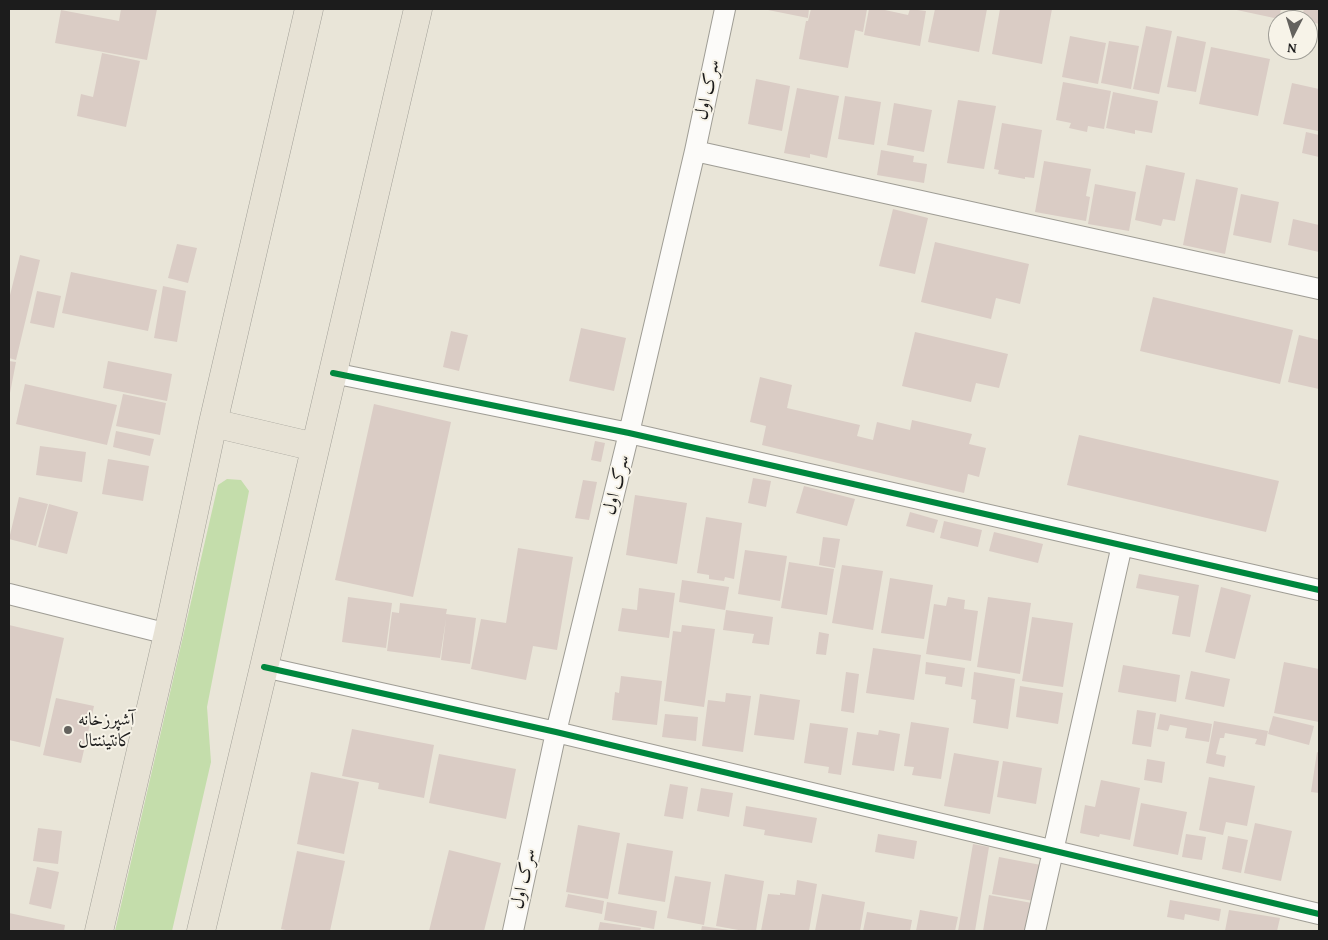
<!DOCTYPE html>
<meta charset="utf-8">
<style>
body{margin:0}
#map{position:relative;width:1328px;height:940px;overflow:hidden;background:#e9e5d8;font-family:"Gentium Book Plus",serif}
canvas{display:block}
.frame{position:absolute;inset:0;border:10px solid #1c1c1c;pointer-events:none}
.north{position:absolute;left:1268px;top:10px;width:50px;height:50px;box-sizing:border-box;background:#f7f3e8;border:1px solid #9f9d96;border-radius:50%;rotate:185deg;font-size:14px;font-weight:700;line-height:20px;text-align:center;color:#1c1c1c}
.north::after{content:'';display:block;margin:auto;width:18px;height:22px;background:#64625e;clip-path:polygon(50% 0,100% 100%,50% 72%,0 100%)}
</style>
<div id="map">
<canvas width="1328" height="940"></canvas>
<div class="frame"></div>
<div class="north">N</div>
</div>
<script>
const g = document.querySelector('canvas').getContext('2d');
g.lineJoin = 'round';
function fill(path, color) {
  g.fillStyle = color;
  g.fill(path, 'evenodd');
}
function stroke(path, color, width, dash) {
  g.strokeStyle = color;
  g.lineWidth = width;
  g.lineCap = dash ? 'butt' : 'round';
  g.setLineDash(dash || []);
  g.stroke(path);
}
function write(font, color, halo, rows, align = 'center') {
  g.font = font + ' "Gentium Book Plus",Amiri,serif';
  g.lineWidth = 4;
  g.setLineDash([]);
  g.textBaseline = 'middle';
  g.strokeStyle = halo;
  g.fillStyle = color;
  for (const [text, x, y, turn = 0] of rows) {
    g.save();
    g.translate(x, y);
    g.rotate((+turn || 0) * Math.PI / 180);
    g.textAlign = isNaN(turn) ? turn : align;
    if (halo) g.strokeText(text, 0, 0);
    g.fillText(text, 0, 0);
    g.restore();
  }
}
const green = new Path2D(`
 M227,479L241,480L249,491L207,707L211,762L172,931H115L218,485Z`);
const building = new Path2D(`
 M121,9H157L147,60L55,43L61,10L119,21Z
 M763,9H809L808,18Z
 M811,9H867L863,32L855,30L848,68L799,59L806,21H808Z
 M869,9H885V10L908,15L910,9L926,11L920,46L864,35Z
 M935,9H987L979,52L928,42Z
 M1000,9H1052L1042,64L992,54Z
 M1232,9H1281L1279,19Z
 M1304,9H1319V24L1308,21V20H1301Z
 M1146,26L1172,31L1159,94L1133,89Z
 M1070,36L1106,43L1098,84L1062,77Z
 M1177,36L1206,42L1196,92L1167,87Z
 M1109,41L1139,46L1131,89L1101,83Z
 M1211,47L1270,59L1258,116L1199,104Z
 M102,53L140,61L126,127L77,116L81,94L93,97Z
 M756,79L790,86L782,131L748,124Z
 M1063,82L1111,91L1104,129L1088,126L1087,132L1069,128L1071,123L1056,120Z
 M1292,83L1319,89L1318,131L1283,124Z
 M797,88L839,96L827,158L810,154V158L784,153Z
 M1113,92L1158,101L1152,133L1135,130V134L1106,128Z
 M845,96L881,102L874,145L838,139Z
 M958,100L996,106L984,169L947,163Z
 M894,103L932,110L924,152L887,145Z
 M1002,123L1042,130L1034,178L1025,177V179L998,174L999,170L994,169Z
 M1306,132L1319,135V157L1302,153Z
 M881,150L914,156L913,162L927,164L924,183L877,175Z
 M1044,161L1091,169L1086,196L1090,197L1086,221L1035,212Z
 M1146,165L1185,173L1175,221L1163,219L1161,226L1135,220Z
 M1196,179L1238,188L1225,254L1183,245Z
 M1095,184L1136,192L1129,231L1088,224Z
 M1241,194L1279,202L1271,243L1233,235Z
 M893,209L928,218L915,274L879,266Z
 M1293,219L1319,225V252L1288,245Z
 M935,242L1029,264L1020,304L996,298L991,319L921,302Z
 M177,244L197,248L188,283L168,278Z
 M20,255L40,260L16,360L9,358V299Z
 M71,272L157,290L148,331L62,313Z
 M163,286L186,291L177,342L154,338Z
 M37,291L61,296L54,328L30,323Z
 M1153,297L1293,330L1280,384L1140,351Z
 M581,328L626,338L614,391L569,381Z
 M451,331L468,335L459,371L443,367Z
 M915,332L1008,354L999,388L976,383L971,402L902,386Z
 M1299,335L1319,340V389L1288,382Z
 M9,361L16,362L10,393H9Z
 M108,361L172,374L167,401L103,388Z
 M760,377L792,385L787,408L860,425L857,436L873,440L877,422L910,430L912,420L972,434L969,444L986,448L979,477L968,474L964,493L762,445L766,426L750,422Z
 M25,384L117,405L107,445L16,424Z
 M123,394L166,403L160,435L116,426Z
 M374,404L451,422L413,597L335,580Z
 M116,431L154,439L150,456L113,447Z
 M1079,435L1279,481L1266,532L1067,485Z
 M595,441L605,443L601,462L591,460Z
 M40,446L86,452L82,482L36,475Z
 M108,459L149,466L143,501L102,494Z
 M753,478L771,481L766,507L748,503Z
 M583,480L597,482L589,520L575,518Z
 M804,486L855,499L847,526L796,513Z
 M635,495L687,503L677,564L626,555Z
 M19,497L48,504L36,546L9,539Z
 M49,504L78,512L67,554L38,547Z
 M910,512L938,520L934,533L906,526Z
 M706,517L742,523L734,579L725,577L724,581L709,579V575L697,573Z
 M944,521L982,530L978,547L940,538Z
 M994,532L1043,544L1038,563L989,551Z
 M823,537L840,539L835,568L819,565Z
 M518,548L573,557L557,650L533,646L526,680L471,669L481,619L506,623Z
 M745,550L787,556L780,601L738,594Z
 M789,562L834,569L827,615L781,608Z
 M842,565L883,571L873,630L832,623Z
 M1139,574L1199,585L1190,637L1172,634L1179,596L1136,588Z
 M890,578L933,585L924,639L881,633Z
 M682,580L729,587L725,610L679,602Z
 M1221,587L1251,595L1235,659L1205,652Z
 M639,588L675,593L669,638L618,631L622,608L637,610Z
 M348,597L392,603L386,648L342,642Z
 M948,597L965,600L964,609L978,611L971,661L926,654L934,604L946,606Z
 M988,597L1031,603L1020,674L977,667Z
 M400,603L447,609L446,614L476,618L470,664L441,660L446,619L440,658L387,651L392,612L399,613Z
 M726,610L773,617L769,645L752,643L754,634L723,630Z
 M1032,617L1073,623L1063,687L1022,681Z
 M9,625L64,638L40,747L9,740Z
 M682,625L715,629L704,707L664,701L673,631L681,632Z
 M819,632L829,634L826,655L816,654Z
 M873,648L921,655L914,700L866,693Z
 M926,662L965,668L962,687L945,684L946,677L925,674Z
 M1284,662L1319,669V722L1274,713Z
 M1123,665L1180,675L1176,702L1118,692Z
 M1191,671L1230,679L1224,707L1185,699Z
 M846,672L859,674L854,713L841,711Z
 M974,672L1015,679L1008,729L973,723L976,700L971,699Z
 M621,676L662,681L657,725L612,720L615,692L619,693Z
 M1020,686L1063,693L1058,724L1016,717Z
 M726,693L751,696L743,752L702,746L708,700L725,702Z
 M760,694L800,700L794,740L754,735Z
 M56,698L94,706L81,763L43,755Z
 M1137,710L1156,713L1151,747L1132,744Z
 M665,714L698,717L696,741L662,737Z
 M1160,714L1212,724L1209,742L1185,738L1187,728L1170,725L1168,731L1157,729Z
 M1273,716L1314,726L1309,745L1268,734Z
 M1214,721L1268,731L1265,746L1255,744L1257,739L1225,733L1224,738H1220L1216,754L1226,756L1224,767L1206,763Z
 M911,722L949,728L941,779L912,775L914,767L904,766Z
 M810,723L848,728L841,775L828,773L829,767L804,763Z
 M352,729L434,745L424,798L378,789L379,783L342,776Z
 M879,730L900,734L894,771L852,765L857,732L878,735Z
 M1317,752L1319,753V793L1311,792Z
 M954,753L999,761L990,814L944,806Z
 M439,754L516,769L506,819L429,803Z
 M1147,759L1165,762L1162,783L1144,780Z
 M1003,761L1042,768L1036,804L997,797Z
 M311,772L359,782L344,854L297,844Z
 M1209,777L1255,786L1247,826L1226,822L1223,835L1199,830Z
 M1101,780L1140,788L1130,840L1100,834L1099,837L1080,833L1085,805L1095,807Z
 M670,784L688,787L683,819L664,816Z
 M701,788L733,793L729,817L697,811Z
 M1141,803L1187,812L1178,855L1133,846Z
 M746,806L817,818L812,843L764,835L765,830L743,826Z
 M1255,823L1292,831L1281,881L1244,873Z
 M578,825L620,833L608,899L566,892Z
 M38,828L62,831L58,864L33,861Z
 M878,834L917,841L914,859L875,852Z
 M1186,834L1206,837L1202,860L1182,857Z
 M1228,836L1248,840L1241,873L1222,869Z
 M627,843L673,851L665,902L618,894Z
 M973,844L989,847L975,931H958Z
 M449,850L501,863L484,931H429Z
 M297,851L345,861L330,931H290L281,929Z
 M999,857L1046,866L1040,902L992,894Z
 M37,867L59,872L51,909L29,904Z
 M725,874L764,881L756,931H744L716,926Z
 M675,876L711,882L704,925L667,918Z
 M797,880L817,884L809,931H761L768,894L780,895V893L795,895Z
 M568,894L604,901L602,914L565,907Z
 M822,894L865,902L860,931H815Z
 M989,895L1037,904L1032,931H983Z
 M1170,900L1221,909L1219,921L1185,914L1184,920L1167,917Z
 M607,902L657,911L654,929L604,920Z
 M920,910L958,917L955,931H916Z
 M1229,910L1280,918L1277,931H1225Z
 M867,912L912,920L910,931H863Z
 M9,913L65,925L64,931H9Z
 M600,922L641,928L640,931H598Z
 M702,926L729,930V931H701Z`);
const minor = new Path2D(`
 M695,151L1319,289
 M333,373L629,433L1319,590
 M9,594L168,634
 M264,667L556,732L1319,914
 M513,931L556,732L629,433L695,151L725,9
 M1035,931L1122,545`);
const primary = new Path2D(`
 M213,423L315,447
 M99,931L168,634L213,423L309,9
 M201,931L264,667L418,9`);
const cycleway = new Path2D(`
 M333,373L629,433L1319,590
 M264,667L556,732L1319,914`);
const markers = [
 [68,730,5,"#64625e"]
];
const streetNames = [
 ["سرک‌ اول",708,90,-78],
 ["سرک‌ اول",617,485,-76],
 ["سرک‌ اول",524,879,-78]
];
const poiNames = [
 ["آشپرزخانه",78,720],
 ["کانتیننتال",78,741]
];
fill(green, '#c4ddab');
fill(building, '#daccc5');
stroke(minor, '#9f9d95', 22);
stroke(primary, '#9f9d95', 29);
stroke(minor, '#fcfbf9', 20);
stroke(primary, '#e7e2d5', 28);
stroke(cycleway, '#00873e', 6);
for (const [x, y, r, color] of markers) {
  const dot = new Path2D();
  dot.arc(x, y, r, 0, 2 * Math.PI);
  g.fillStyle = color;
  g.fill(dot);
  stroke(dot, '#f7f3e8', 2);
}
write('18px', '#1c1c1c', '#f7f3e8', streetNames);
write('18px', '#1c1c1c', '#f7f3e8', poiNames, 'left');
</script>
